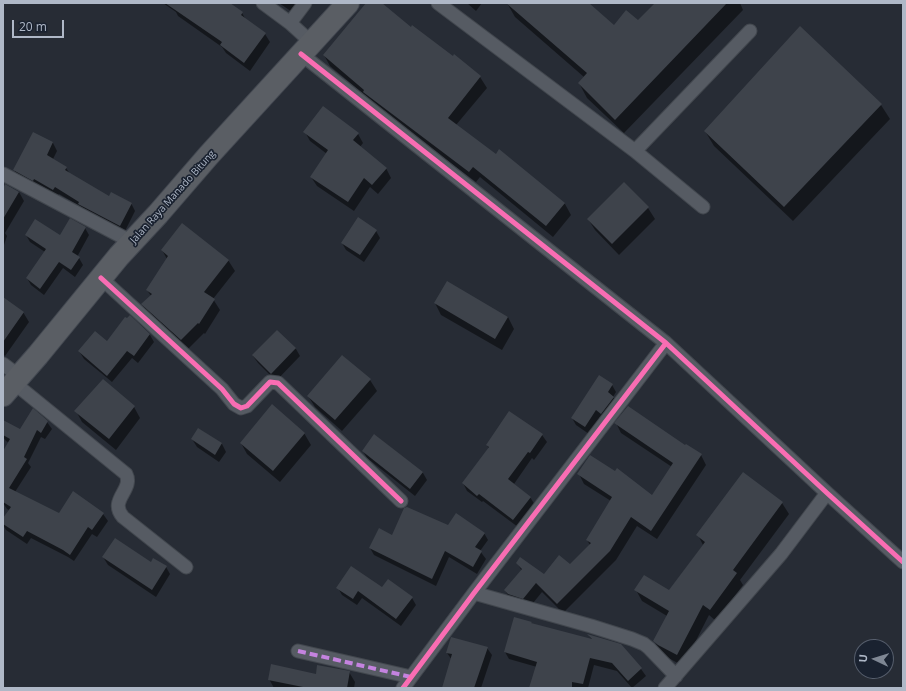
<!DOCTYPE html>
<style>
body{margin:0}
#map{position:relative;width:906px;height:691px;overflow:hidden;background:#272c35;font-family:"Open Sans",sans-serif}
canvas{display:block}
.frame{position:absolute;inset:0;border:4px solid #afb8c7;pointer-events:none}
.north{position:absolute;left:854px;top:639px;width:40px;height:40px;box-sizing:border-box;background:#1a2230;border:1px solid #565e6c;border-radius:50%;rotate:274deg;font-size:11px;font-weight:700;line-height:16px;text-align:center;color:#afb8c7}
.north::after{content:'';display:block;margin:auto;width:14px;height:18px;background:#7f8794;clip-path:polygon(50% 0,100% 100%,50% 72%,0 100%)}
.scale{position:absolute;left:12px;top:20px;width:52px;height:18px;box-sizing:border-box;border:2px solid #afb8c7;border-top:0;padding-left:5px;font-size:12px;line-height:14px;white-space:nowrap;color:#afb8c7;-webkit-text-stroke:3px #1a2230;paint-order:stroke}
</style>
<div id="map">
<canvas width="906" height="691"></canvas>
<div class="frame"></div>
<div class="north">U</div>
<div class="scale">20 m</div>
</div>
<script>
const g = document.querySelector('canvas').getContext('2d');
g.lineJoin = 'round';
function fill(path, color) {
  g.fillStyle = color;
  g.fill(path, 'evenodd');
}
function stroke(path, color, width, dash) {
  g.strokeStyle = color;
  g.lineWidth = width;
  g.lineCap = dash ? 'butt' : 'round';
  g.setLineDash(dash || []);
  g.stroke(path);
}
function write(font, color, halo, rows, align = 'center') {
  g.font = font + ' "Open Sans",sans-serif';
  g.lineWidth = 3.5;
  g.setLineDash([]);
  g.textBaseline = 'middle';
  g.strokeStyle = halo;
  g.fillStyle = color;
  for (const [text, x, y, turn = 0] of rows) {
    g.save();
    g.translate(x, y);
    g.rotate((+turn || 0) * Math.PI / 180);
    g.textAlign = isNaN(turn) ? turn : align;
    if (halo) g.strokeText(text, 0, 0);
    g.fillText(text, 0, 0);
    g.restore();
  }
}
const shadow = new Path2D(`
 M163,3H229L242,13L246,20L265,34L270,42L250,71L226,53L222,47L178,16L176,12Z
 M279,3H309L298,16Z
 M367,3H380L411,29L480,77L487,88L456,125L496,155L500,151L565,204L571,215L553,237L480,177L476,182L370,103L366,96L330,66L324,55Z
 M467,3H482L476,11Z
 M507,3H588L614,26L638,22L656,3H740L743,10L624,133L587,98L579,83L584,77L515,17Z
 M881,105L890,119L793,221L714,146L705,131Z
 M305,132L358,134L363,143L360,147L386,168L391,178L378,194L370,187L354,211L317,186L311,177L327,154L310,141Z
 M33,133L53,143L57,151L53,159L66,168L70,174L109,198L131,203L135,211L124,233L83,212L80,206L59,194L57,197L18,178L14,170Z
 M624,183L648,208L655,219L619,255L595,230L588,219Z
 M3,189L19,192L24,201L5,233L7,236L3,248Z
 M85,228L89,235L77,257L79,258L83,265L75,277L63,268L44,295L31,285L27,278L45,252L30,242L26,235L61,237Z
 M376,231L380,238L364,262L346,250L342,243Z
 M162,250L228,260L235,271L213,299L220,310L205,334L204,333L187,350L149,315L142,304L151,296L147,290L167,259Z
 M3,298L23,312L29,322L5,356L3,354Z
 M435,303L508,317L514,329L502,350L441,315Z
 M130,317L150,335L154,342L138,363L132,358L112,382L84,359L79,351L107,342Z
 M277,331L296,349L300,356L276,381L258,363L253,356Z
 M343,356L370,380L377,391L342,431L315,407L308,396Z
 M612,385L616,392L613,397L618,405L606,421L600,417L589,434L576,425L572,418Z
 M134,407L140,418L116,450L82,422L76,411Z
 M47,422L52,429L45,439L41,437L28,463L31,467L15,492L59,514H103L108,521L97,537L92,534L74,561L68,557L31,538L27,544L6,530L3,525V520L9,510L7,509L3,503V452L9,443L6,441L3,437V431L20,430Z
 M616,423L685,446L701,455L706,465L657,539L637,526L616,560L563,613L542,592L529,608L510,600L505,590L522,571L517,563L545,575L570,566L590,545L587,540L611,501L584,484L579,474L652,496L672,467L621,433Z
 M199,429L222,444L226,452L219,462L197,447L192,439Z
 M304,433L311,445L280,482L247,454L241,443Z
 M375,435L423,473L427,480L415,496L367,458L363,451Z
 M542,435L547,442L534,460L532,458L514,484L530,497L535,505L518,527L483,501L482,502L467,491L463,483L489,449L487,445Z
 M743,473L782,503L789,514L740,580L743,585L716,621L709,615L683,666L665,656L661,652L654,641L667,616L642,601L636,590L669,591L703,545L698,535Z
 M448,526L484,533L488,540L480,551L486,559L477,574L449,557L436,586L374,555L370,548L392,537Z
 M103,557L166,567L170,574L156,597L108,565Z
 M338,588H382L412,598L416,605L401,626L362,598L357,605L342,595Z
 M515,618L531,623L532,625L592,640L589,636L620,645L641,669L646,676L632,688L617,671L594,665L588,688H574L552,682L551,688H532L537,667L509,659L505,652Z
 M487,648L492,655L481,688H443L452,660L447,653Z
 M349,672L355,682L354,688H274L269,679Z`);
const building = new Path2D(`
 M165,3H230L243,12L241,15L266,33L244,63L220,45L222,42Z
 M366,3H382L411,27L412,25L453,56L454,54L481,76L448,118L496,154L499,149L565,203L546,226L473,167L469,172L363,92L364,90L323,55Z
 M506,3H589L614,25L626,10L638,20L655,3H727L615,120L578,83L587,73Z
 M800,26L882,104L784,207L704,131Z
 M323,106L359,133L353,140L387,168L372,185L364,178L348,202L310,177L328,150L303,132Z
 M33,132L53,142L47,155L67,167L65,170L109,196L111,192L132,203L120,226L78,204L79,202L55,187L53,190L34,179L33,181L13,170Z
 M624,182L649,207L612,244L587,219Z
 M5,184L19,192L3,219V189Z
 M358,217L377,230L360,255L341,243Z
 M70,218L86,227L72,252L80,257L71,270L59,262L40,289L26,278L46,249L25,235L35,219L60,235Z
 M182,223L229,260L204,292L215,299L199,324L198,323L181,340L141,304L152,294L146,290L168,256L161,250Z
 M447,281L508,317L495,339L434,303Z
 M3,297L24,312L3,342Z
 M130,315L150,334L134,356L127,351L107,376L78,351L95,331L107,341L125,317L127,318Z
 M277,330L296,348L271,374L252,355Z
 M342,355L371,379L335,420L307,396Z
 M599,375L613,384L608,392L614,397L601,414L596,410L585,427L571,418Z
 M103,379L135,406L109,439L74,411Z
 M272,404L305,433L273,471L240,443Z
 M628,406L685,445L686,444L702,454L651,531L631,517L610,551L557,604L536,583L523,599L508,594L504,590L522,569L516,563L520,557L544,574L559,555L570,564L591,543L586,540L612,497L577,474L590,455L615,471L617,468L652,495L673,463L614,423Z
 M33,408L48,421L41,433L37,430L24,457L27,459L9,488L59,513L73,491L104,513L92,530L88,527L70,555L63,550L27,531L23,537L3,524V518L11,507L3,502V451L10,439L3,435V420L20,429Z
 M509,411L543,434L530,453L528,452L508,479L531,497L513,520L479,494L477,496L462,483L489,447L486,445Z
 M198,428L222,443L215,455L191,439Z
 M374,434L423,472L410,489L362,451Z
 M743,472L783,502L733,570L737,573L710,610L703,605L677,655L658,645L653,641L669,611L634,590L644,575L669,590L705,542L696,535Z
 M407,507L448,525L456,513L485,533L475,547L482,551L473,567L445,551L432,579L369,548L379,528L392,535L404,508Z
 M115,538L151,562L153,558L167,566L152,590L102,557Z
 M351,566L382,587L388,579L413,597L396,619L358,591L353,599L336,588Z
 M514,617L532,622L531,623L592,639L587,634L621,644L642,668L628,681L612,663L590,658L583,684L572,682V688H529L537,662L504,652Z
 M451,637L488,647L474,688H442L452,654L446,653Z
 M271,664L316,674L317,665L350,671L347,688H308L268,680Z`);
const minor = new Path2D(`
 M263,3L290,23L312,43
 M438,3L635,151L703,207
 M290,23L305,3
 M301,54L666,343L827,493L903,562
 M635,151L750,31
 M3,174L132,242
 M101,278L222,389L234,404L241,408L247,406L270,382L278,383L401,501
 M3,364L19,376
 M13,382L126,474C134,490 108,500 123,517L186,567
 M474,593L591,626L632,639L644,644L649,648L676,676
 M298,651L411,677
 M403,688L474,593L666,343
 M665,688L781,554L827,493`);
const trunk = new Path2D(`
 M3,395L38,355L119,256L158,214L209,155L348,3`);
const quiet = new Path2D(`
 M298,651L411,677`);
const cycleway = new Path2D(`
 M301,54L666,343L827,493L903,562
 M101,278L222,389L234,404L241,408L247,406L270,382L278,383L401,501
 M403,688L474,593L666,343`);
const streetNames = [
 ["Jalan Raya Manado Bitung",173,197,-48]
];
fill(shadow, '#0007');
fill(building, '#3e434b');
stroke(minor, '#42474e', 15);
stroke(trunk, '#434851', 24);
stroke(minor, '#565b63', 13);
stroke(trunk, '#5a5e64', 22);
stroke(quiet, '#c483df', 4, [8, 4]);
stroke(cycleway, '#f96db3', 5);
write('10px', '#afb8c7', '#1a2230', streetNames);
</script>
